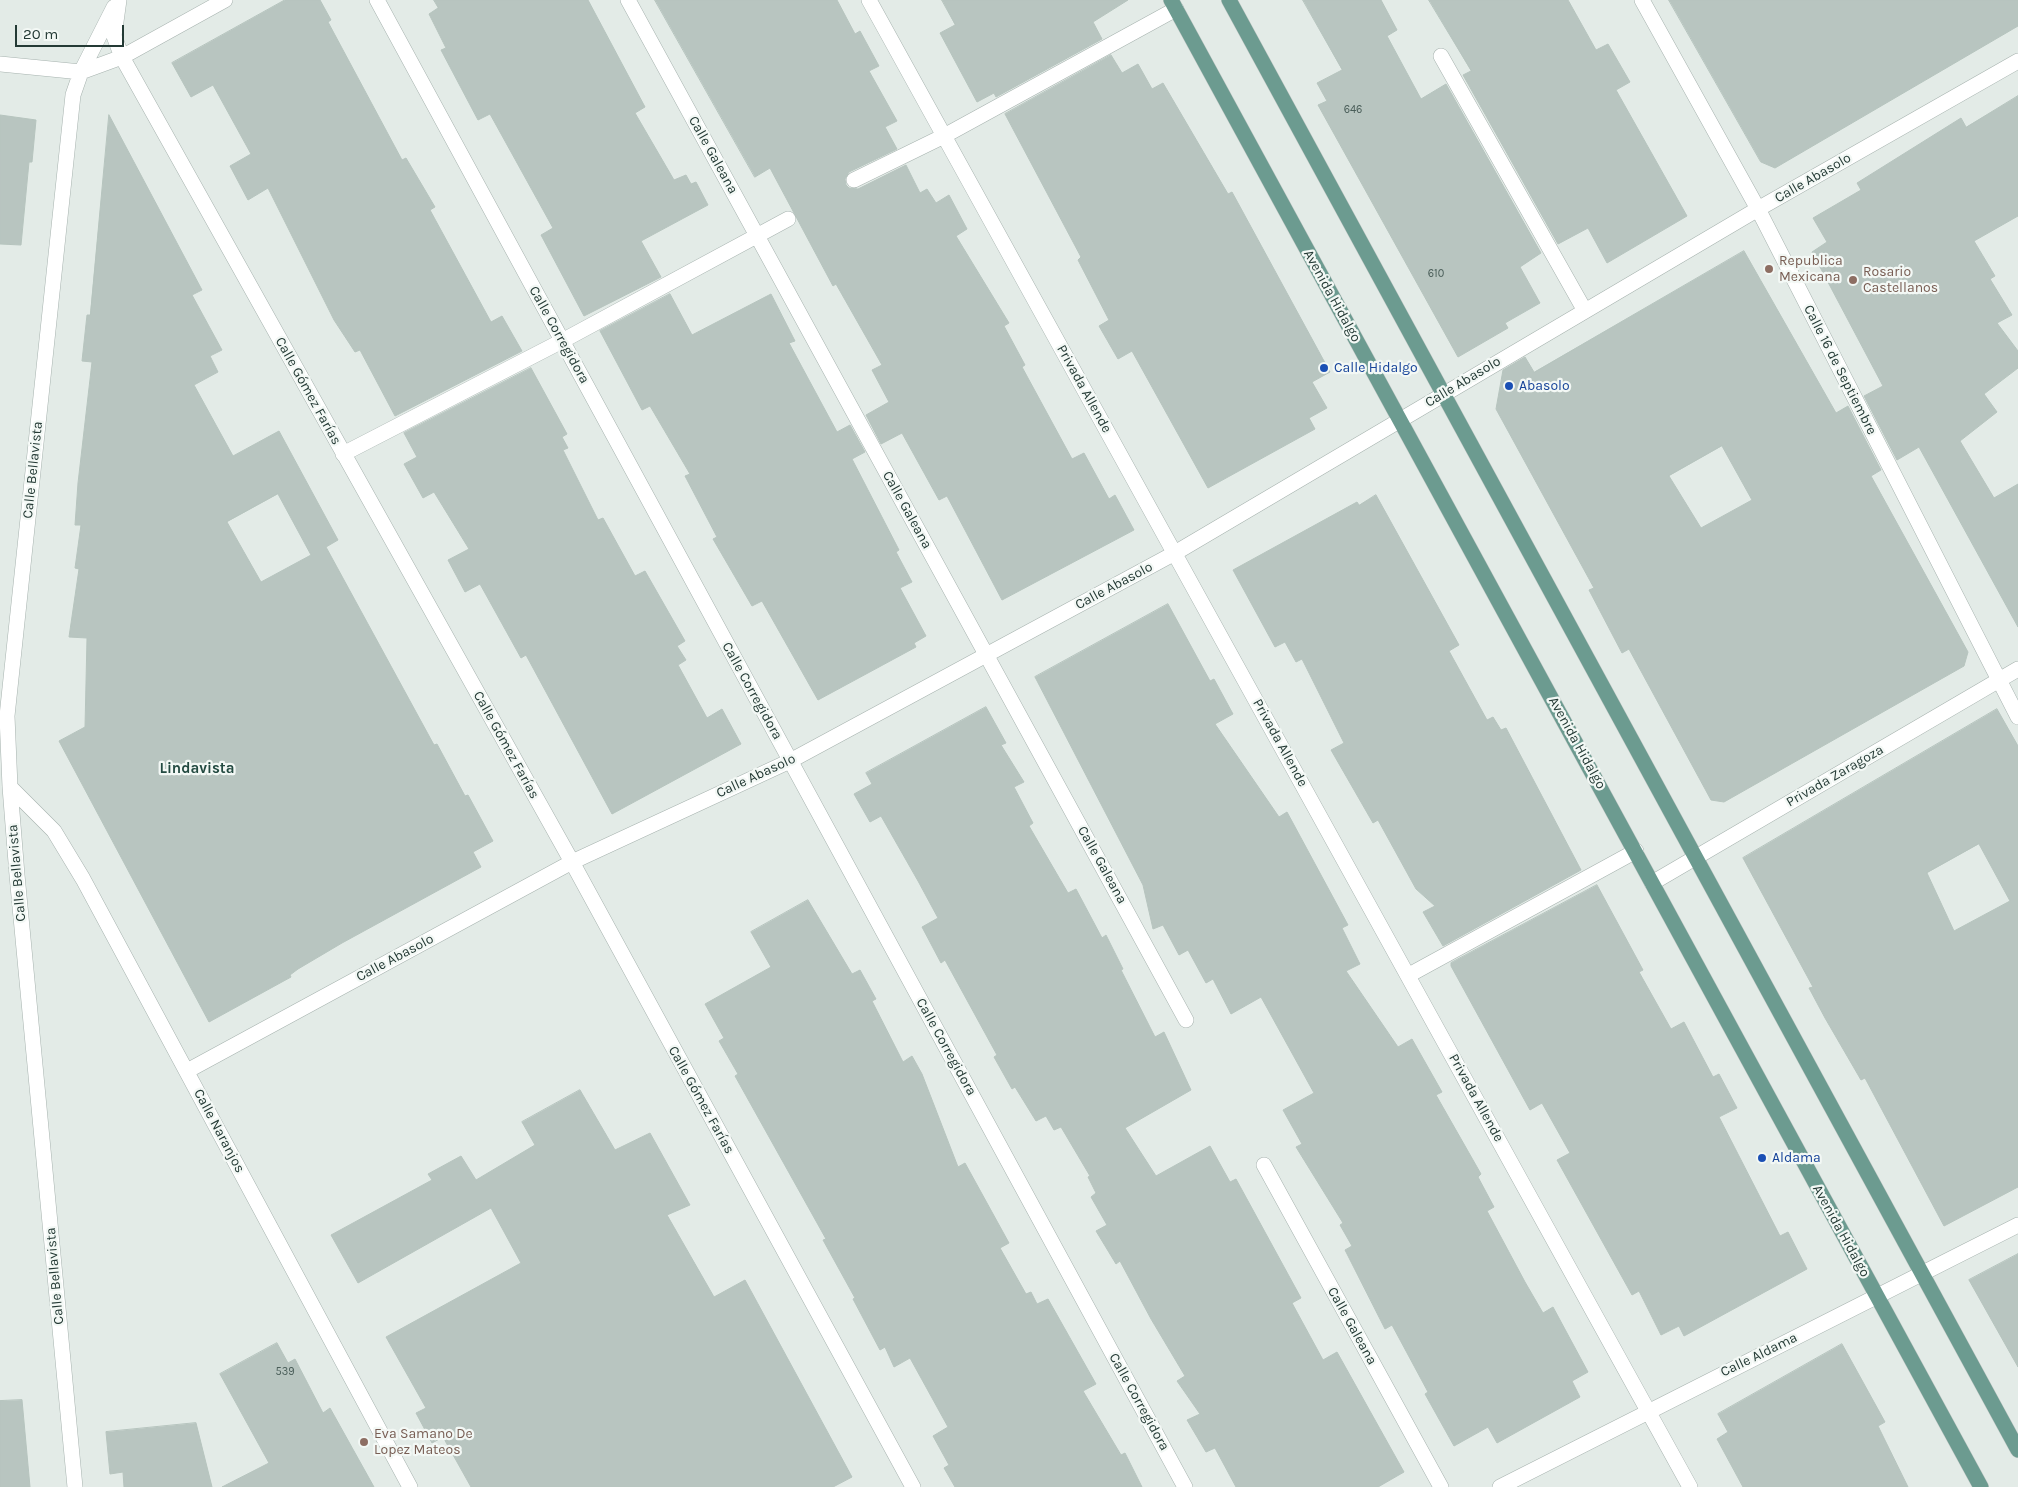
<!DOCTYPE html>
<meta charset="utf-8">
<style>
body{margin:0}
#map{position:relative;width:2018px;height:1487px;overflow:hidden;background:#e3ebe7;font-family:Karla,sans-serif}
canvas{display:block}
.scale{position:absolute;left:15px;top:25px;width:109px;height:22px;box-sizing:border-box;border:2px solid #243a35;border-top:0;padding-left:6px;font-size:15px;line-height:18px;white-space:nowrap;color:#243a35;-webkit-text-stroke:4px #f3f8f5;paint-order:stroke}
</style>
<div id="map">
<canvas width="2018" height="1487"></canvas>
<div class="scale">20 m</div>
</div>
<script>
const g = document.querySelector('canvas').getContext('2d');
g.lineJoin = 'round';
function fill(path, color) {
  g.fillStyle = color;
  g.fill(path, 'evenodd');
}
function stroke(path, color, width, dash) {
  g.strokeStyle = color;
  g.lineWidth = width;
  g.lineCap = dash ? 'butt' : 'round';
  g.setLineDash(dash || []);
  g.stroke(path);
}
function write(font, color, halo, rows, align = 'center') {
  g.font = font + ' Karla,sans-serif';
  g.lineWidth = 4.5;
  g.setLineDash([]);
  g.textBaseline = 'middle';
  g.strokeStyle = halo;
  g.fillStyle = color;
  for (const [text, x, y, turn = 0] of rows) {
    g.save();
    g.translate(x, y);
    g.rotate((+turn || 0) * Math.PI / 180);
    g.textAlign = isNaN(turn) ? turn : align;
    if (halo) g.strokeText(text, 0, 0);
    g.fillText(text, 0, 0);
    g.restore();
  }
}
const building = new Path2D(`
 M285,0H320L331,20L328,22L402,160L406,158L435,207L430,210L491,322L502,316L522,351L395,416L360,350L355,352L334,320L268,188L248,200L230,166L251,154L213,85L191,97L172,63Z
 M434,0H588L645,107L635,113L674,180L686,175L691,184L696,182L708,205L641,241L661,277L584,316L541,235L553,228L490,114L478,120L441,50L446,48L429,14L438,8Z
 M655,0H837L855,34L860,31L879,66L869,71L897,121L885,127L897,149L849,172L845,179L846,185L849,188L858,189L906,165L920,193L927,189L936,203L949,195L967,229L956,236L1009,323L1004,326L1025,365L1022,367L1072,459L1084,453L1109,499L1115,495L1134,530L1002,600L947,496L939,500L902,433L881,444L866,415L889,402L872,370L882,365L836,284L833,286L770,168L755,177Z
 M942,0H1128L1093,22L1102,39L996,97L994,93L977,102L940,33L955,25Z
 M1303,0H1381L1397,30L1387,36L1421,99L1446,84L1541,253L1520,267L1540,303L1505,323L1508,328L1458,357L1318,105L1327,101L1317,83L1342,70Z
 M1429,0H1568L1596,50L1608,44L1630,82L1616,90L1687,216L1607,263L1588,228L1558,244L1463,75L1471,71Z
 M1669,0H2018V26L1775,168L1761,162Z
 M1111,55L1122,73L1138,64L1152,89L1163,83L1228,194L1232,192L1330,372L1312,382L1327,408L1309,418L1315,429L1208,488L1132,351L1118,359L1099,326L1109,320L1078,260L1081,257L1005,114Z
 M2018,96V216L1974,241L1995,276L1990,279L2012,315L1997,323L2018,351V368L1984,394L1997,412L1960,441L1994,498L2018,484V627L1919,447L1897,460L1864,396L1883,386L1812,252L1827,242L1813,218L1861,190L1857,183L1961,118L1966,127Z
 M0,115L36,120L32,162H29L21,245L0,244Z
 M109,115L202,290L192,295L222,350L210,356L218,372L194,385L233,456L279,431L338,540L326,547L434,745L437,744L465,796L468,795L493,841L473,852L481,867L342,943L298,969L290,975L291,977L209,1022L59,741L85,727L87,638L69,637L79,569L75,568L81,525H75L78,483L92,362L82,361L87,315H90ZM278,494L311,555L261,582L227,522Z
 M1744,251L1836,413L1848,406L1881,470L1871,476L1968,652L1964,666L1724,802L1711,800L1629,649L1622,653L1589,590L1594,588L1496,409L1503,370L1525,357L1534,372ZM1722,446L1752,500L1701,528L1669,476Z
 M670,294L692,335L771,294L795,341L789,343L837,432L850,425L865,452L852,459L899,550L896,552L912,582L900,588L926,636L914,643L916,647L818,700L762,601L752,606L713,539L717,537L685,476L690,474L650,406L642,410L600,331Z
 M531,368L567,434L562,437L568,448L563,450L598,520L603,518L635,576L645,571L685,641L677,646L686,660L678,665L707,718L722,709L741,744L612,814L526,655L521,658L480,584L465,592L448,560L469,549L434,492L423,498L404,464L417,457L404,433Z
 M1376,495L1459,645L1449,651L1487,720L1493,717L1501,730L1506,728L1581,870L1443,946L1423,912L1435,906L1416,889L1378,820L1373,823L1331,750L1344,743L1302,659L1296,662L1285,642L1275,647L1233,570L1357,502L1359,505Z
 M1168,604L1210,681L1214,679L1233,714L1215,724L1279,817L1287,812L1348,925L1342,928L1360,964L1346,971L1398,1047L1412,1039L1442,1092L1436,1095L1481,1174L1478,1177L1494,1207L1487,1211L1525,1282L1543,1313L1553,1307L1588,1372L1572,1381L1580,1397L1497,1443L1488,1427L1454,1446L1425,1394L1428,1392L1392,1325L1385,1329L1345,1250L1352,1246L1340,1225L1343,1223L1296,1147L1302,1144L1283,1110L1314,1093L1261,997L1231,1014L1213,979L1206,983L1188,950L1179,955L1163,925L1153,929L1143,885L1035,677Z
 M986,707L1006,743L1001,745L1024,782L1014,787L1033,823L1029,826L1068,893L1076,889L1102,938L1106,935L1123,969L1121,970L1155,1037L1164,1032L1191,1090L1125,1128L1156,1176L1210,1146L1230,1182L1236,1179L1301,1298L1292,1303L1323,1360L1337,1352L1404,1472L1378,1487H1236L1215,1448L1206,1452L1187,1420L1200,1414L1177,1381L1185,1376L1151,1319L1120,1261L1116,1264L1096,1231L1107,1225L1091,1197L1096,1193L1088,1177L1090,1176L1061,1127L1054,1130L1046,1116L1036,1121L1015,1087L1012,1089L994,1057L997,1055L945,960L941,963L922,927L938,918L918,881L881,816L870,822L854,794L872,784L866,773Z
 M1997,709L2018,746V1187L1944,1226L1865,1078L1861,1080L1825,1018L1809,988L1813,987L1743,858ZM1979,844L2010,901L1954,931L1927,873Z
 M1597,885L1643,970L1639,972L1671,1029L1684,1022L1713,1077L1719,1074L1737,1108L1719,1117L1780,1236L1788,1232L1807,1269L1684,1336L1679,1326L1661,1335L1639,1291L1632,1295L1557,1160L1570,1153L1542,1103L1530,1110L1451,966V963Z
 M808,900L852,974L860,970L876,999L872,1001L903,1062L912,1056L922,1074L958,1167L965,1163L1009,1243L1000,1248L1026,1294L1031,1292L1037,1304L1048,1299L1096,1384L1083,1391L1121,1455L1125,1453L1142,1487H955L944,1468L949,1465L933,1436L948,1427L910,1358L894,1367L885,1347L880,1350L853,1299L855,1298L823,1240L826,1239L735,1076L738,1074L719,1041L724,1038L705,1004L771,967L751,932Z
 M580,1090L615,1150L650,1133L690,1205L667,1215L714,1297L745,1280L852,1477L833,1487H471L443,1437L432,1443L416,1413L426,1408L386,1337L521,1263L491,1208L358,1283L331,1235L432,1180L428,1174L461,1156L476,1180L535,1145L522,1122Z
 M2018,1254V1367L1969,1280Z
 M277,1343L288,1363L295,1359L323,1413L330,1408L374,1487H222L269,1463L220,1374Z
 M1842,1344L1885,1422L1878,1426L1908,1487H1743L1717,1439L1728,1432L1718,1414Z
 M22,1400L30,1487H0V1401Z
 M196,1423L212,1487H124L123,1472L110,1474L106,1432Z`);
const minor = new Path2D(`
 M119,0L114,36L122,57L572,862L913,1487
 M377,0L1185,1487
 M628,0L1186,1020
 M869,0L1690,1487
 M1642,0L1758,209L2018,717
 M1441,56L1585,311
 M0,64L81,72L122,57L225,0
 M854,180L944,136L1176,9
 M343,454L562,341L788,219
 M10,787L54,831L83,879L410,1487
 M1652,883L2018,669
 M1409,975L1636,851
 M187,1071L572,862L790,761L1175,553L1758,209L2018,61
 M1264,1165L1441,1487
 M75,1487L17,875L10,787L7,716L73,95L81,72L114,7
 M1500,1487L2018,1225`);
const major = new Path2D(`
 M1171,0L1981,1487
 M1229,0L2018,1450`);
const markers = [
 [1769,269,5,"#8d6e63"],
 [1853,280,5,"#8d6e63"],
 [1324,368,5,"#1a4fb4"],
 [1509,386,5,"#1a4fb4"],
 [1762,1158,5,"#1a4fb4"],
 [364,1442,5,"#8d6e63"]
];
const numberNames = [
 ["646",1353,110],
 ["610",1436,274],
 ["539",285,1372]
];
const streetNames = [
 ["Calle Galeana",713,155,61],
 ["Calle Abasolo",1813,178,-30],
 ["Avenida Hidalgo",1332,296,61],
 ["Calle Corregidora",559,335,61],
 ["Calle 16 de Septiembre",1840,370,63],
 ["Calle Abasolo",1463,382,-31],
 ["Privada Allende",1084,389,61],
 ["Calle Gómez Farías",308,391,61],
 ["Calle Bellavista",33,470,-84],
 ["Calle Galeana",907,510,61],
 ["Calle Abasolo",1114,586,-28],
 ["Calle Corregidora",752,691,61],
 ["Privada Allende",1280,743,61],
 ["Avenida Hidalgo",1577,743,61],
 ["Calle Gómez Farías",506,745,61],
 ["Calle Abasolo",756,776,-25],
 ["Privada Zaragoza",1835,776,-30],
 ["Calle Galeana",1102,865,61],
 ["Calle Bellavista",17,873,-95],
 ["Calle Abasolo",395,958,-28],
 ["Calle Corregidora",946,1047,61],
 ["Privada Allende",1476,1098,61],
 ["Calle Gómez Farías",701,1100,61],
 ["Calle Naranjos",219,1131,62],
 ["Avenida Hidalgo",1841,1231,61],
 ["Calle Bellavista",55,1276,-95],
 ["Calle Galeana",1352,1326,61],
 ["Calle Aldama",1759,1355,-26],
 ["Calle Corregidora",1139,1402,61]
];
const educationNames = [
 ["Republica",1779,261],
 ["Mexicana",1779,277],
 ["Rosario",1863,272],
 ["Castellanos",1863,288],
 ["Eva Samano De",374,1434],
 ["Lopez Mateos",374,1450]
];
const transitNames = [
 ["Calle Hidalgo",1334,368],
 ["Abasolo",1519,386],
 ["Aldama",1772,1158]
];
const neighbourhoodNames = [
 ["Lindavista",197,769]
];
fill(building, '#b8c5c0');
stroke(building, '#b6c4be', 1);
stroke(minor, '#a6b2ae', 16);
stroke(major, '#c2c8c6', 16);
stroke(minor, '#fff', 15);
stroke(major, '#6c9b90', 15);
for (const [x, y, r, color] of markers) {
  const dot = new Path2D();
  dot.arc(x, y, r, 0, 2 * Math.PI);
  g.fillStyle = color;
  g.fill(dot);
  stroke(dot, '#f3f8f5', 2);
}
write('11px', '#495d58', null, numberNames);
write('14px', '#243a35', '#f3f8f5', streetNames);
write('14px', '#785e54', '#f3f8f5', educationNames, 'left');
write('14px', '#164399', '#f3f8f5', transitNames, 'left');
write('bold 15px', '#234a41', '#f3f8f5', neighbourhoodNames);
</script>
